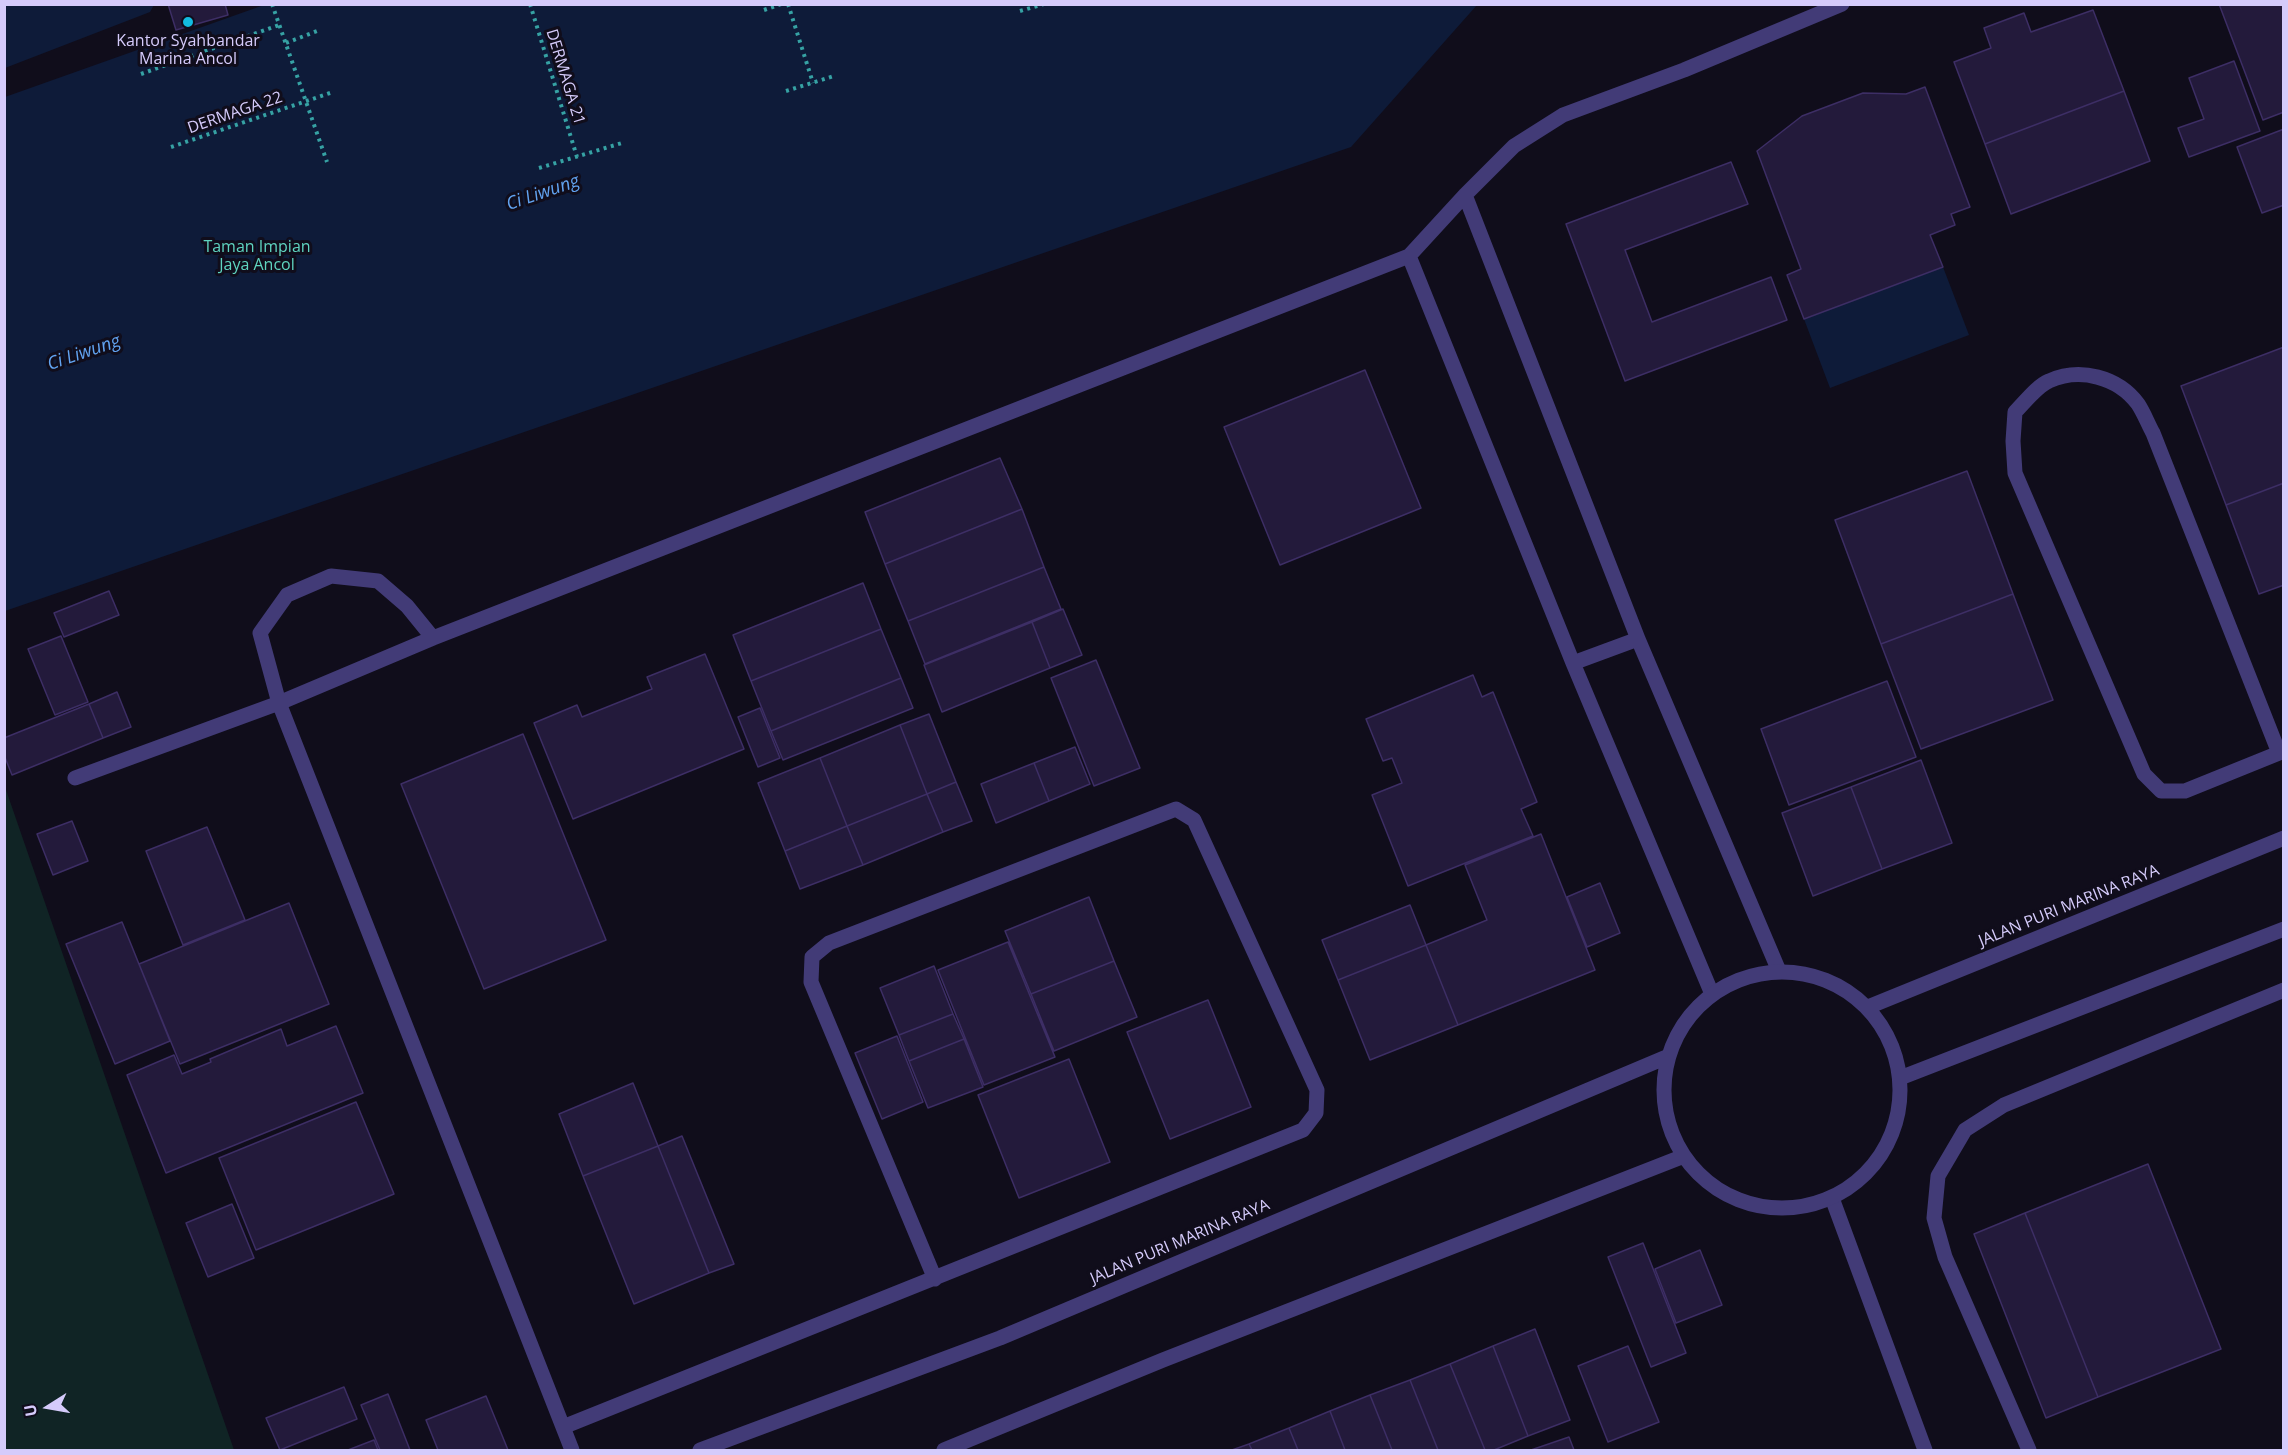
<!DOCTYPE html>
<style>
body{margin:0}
#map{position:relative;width:2288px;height:1455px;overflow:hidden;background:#100d1b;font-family:"Open Sans",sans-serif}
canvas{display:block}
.frame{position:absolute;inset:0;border:6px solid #d5cbfb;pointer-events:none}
.north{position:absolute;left:18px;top:1377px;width:60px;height:60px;-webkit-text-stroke:4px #100d1b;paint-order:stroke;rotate:259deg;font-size:16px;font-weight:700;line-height:24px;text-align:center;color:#d5cbfb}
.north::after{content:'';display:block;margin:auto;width:21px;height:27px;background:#d5cbfb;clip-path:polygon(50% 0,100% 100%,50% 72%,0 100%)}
</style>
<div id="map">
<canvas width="2288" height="1455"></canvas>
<div class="frame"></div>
<div class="north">U</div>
</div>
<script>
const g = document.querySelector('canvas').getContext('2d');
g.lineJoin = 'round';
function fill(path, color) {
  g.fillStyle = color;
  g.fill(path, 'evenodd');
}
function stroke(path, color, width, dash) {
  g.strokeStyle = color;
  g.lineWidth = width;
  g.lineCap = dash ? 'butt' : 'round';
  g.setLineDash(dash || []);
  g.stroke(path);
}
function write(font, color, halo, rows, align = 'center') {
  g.font = font + ' "Open Sans",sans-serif';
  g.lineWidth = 6;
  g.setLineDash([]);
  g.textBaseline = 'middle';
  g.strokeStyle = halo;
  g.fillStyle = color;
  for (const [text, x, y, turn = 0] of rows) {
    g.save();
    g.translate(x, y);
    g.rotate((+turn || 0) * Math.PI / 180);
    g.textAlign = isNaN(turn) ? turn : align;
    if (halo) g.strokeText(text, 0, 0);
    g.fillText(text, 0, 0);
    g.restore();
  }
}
const green = new Path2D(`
 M4,787H5L234,1450H5Z`);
const water = new Path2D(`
 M5,4H154V5L150,12L5,68Z
 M264,5V4L1477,5L1351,147L5,611V97Z
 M1943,267L1969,335L1830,388L1804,319Z`);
const building = new Path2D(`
 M168,4H225L228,15L176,30Z
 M2219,4H2284V112L2263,120Z
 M2093,10L2124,91L1985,144L1954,62L1991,48L1984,28L2024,13L2031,32Z
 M2234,61L2260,131L2189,157L2178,128L2204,119L2189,78Z
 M1925,87L1970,207L1951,214L1955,225L1930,235L1943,267L1804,319L1787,275L1801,269L1757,151L1802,116L1863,93L1906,94Z
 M2124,91L2150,161L2011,214L1985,144Z
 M2284,129V205L2262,213L2237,147Z
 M1731,162L1748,204L1625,250L1652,322L1771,277L1787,320L1625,381L1566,224Z
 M2284,347V483L2226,505L2181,386Z
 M1365,370L1421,508L1280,565L1224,427Z
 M1000,458L1022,509L885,564L865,512Z
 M1967,471L2013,594L1881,644L1835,520Z
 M2284,483V585L2259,594L2226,505Z
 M1022,509L1044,567L908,621L885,564Z
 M1044,567L1061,609L925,664L908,621Z
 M863,583L881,629L751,681L733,635Z
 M109,591L119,615L64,637L54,613Z
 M2013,594L2053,700L1921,749L1881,644Z
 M1063,609L1082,655L1050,668L1032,622Z
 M1032,622L1050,668L942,712L924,665Z
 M881,629L901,678L771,731L751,681Z
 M61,636L88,702L55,715L28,649Z
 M705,654L744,749L573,819L534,723L577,705L582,717L652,689L647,677Z
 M1096,660L1140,768L1094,786L1051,678Z
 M1473,675L1482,697L1493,692L1537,802L1521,809L1533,836L1408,886L1372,795L1402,783L1392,758L1383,761L1366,719Z
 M901,678L913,708L783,760L771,731Z
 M1887,681L1916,757L1789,805L1761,729Z
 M117,692L131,727L103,738L89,704Z
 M89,704L103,738L12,775L4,755V738Z
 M760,708L780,758L758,767L738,717Z
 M929,714L956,782L927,794L900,725Z
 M900,725L927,794L847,826L820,758Z
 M523,734L606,940L484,989L401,784Z
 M1075,747L1090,784L1049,801L1034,763Z
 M820,758L847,826L785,851L758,783Z
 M1921,760L1952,843L1882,869L1851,787Z
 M1034,763L1049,801L996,823L981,784Z
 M956,782L972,821L943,832L927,794Z
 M1851,787L1882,869L1813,896L1782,813Z
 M927,794L943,832L863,865L847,826Z
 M72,821L88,861L53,875L37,834Z
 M847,826L863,865L800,889L785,851Z
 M207,827L245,920L183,945L146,851Z
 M1541,834L1595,970L1458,1025L1426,945L1487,920L1465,865Z
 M1600,883L1620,933L1587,947L1567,897Z
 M1089,897L1114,961L1031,994L1005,931Z
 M289,903L329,1004L180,1064L139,964Z
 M1410,905L1426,945L1338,980L1322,940Z
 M122,922L170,1041L115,1064L66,944Z
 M1008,942L1055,1057L984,1085L938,970Z
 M1426,945L1458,1025L1370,1060L1338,980Z
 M1114,961L1137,1017L1054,1051L1031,994Z
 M934,966L953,1014L899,1035L880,988Z
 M1208,1000L1251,1107L1170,1139L1127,1032Z
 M953,1014L964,1039L909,1061L899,1035Z
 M336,1026L363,1093L166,1173L127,1075L174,1055L182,1074L211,1062L210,1059L281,1029L287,1046Z
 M897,1036L923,1102L882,1119L855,1053Z
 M964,1039L983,1087L928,1108L909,1061Z
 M1069,1059L1110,1162L1019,1198L978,1095Z
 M633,1083L658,1146L583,1176L559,1114Z
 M356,1102L394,1194L256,1250L219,1158Z
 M682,1136L734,1264L709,1273L658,1146Z
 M658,1146L709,1273L634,1304L583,1176Z
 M2148,1164L2221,1349L2098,1397L2025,1213Z
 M232,1204L254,1258L208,1277L186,1223Z
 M2025,1213L2098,1397L2046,1418L1974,1234Z
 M1643,1243L1686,1353L1651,1367L1608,1257Z
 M1700,1250L1722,1305L1676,1323L1655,1269Z
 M1535,1329L1570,1420L1528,1436L1493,1346Z
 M1493,1346L1528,1436L1494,1450H1485L1450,1364Z
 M1628,1346L1659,1422L1608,1442L1578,1366Z
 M1450,1364L1485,1450H1438L1410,1380Z
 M1410,1380L1438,1450H1392L1370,1395Z
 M344,1387L357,1419L280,1450L266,1418Z
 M388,1394L410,1450H380L361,1405Z
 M1370,1395L1392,1450H1345L1330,1411Z
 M486,1396L508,1450H438L426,1420Z
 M1330,1411L1345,1450H1298L1289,1428Z
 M1289,1428L1298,1450H1252L1249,1444Z
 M1569,1437L1574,1450H1531Z
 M374,1440L378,1450H348Z
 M1249,1444L1252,1450H1232Z`);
const path = new Path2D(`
 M272,4L327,162
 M530,4L577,157
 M788,4L813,83
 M764,10L781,4
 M1020,11L1044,4
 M286,43L317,31
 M141,74L279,25
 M786,91L834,76
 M171,147L333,92
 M539,168L622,143`);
const minor = new Path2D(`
 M1465,195L1638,639L1779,971
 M1409,256L1573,663L1712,994
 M433,638L407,606L378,581L331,576L287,595L260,633L279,703L572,1450
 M1573,663L1638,639
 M2279,753L2153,433C2148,424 2144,413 2138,404C2118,377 2080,367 2049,381C2037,386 2025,402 2015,412L2013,441L2015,473L2144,774L2161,791H2185L2279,753L2284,751
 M75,778L279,703L433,638L1409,256L1465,195L1514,146L1563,115L1684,70L1842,4
 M1832,1198L1925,1450
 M563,1427L1303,1130L1316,1113L1317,1090L1194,820L1176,809L829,943L812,957L811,982L935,1279
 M2029,1450L1945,1257L1934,1218L1938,1176L1965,1130L2004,1105L2284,990`);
const tertiary = new Path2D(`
 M1664 1090a118 118 0 1 1 236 0a118 118 0 1 1-236 0Z
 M1868,1007L2284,838
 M1900,1078L2284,929
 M700,1450L1000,1338L1669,1056
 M944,1450L1163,1360L1684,1156`);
const markers = [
 [188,22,6,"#12bbe0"]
];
const poiNames = [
 ["Kantor Syahbandar",188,41],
 ["Marina Ancol",188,59]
];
const streetNames = [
 ["DERMAGA 21",565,77,73],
 ["DERMAGA 22",235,113,-19],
 ["JALAN PURI MARINA RAYA",2069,906,-22],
 ["JALAN PURI MARINA RAYA",1180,1242,-23]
];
const parkNames = [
 ["Taman Impian",257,247],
 ["Jaya Ancol",257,265]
];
const waterNames = [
 ["Ci Liwung",543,193,-19],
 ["Ci Liwung",84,353,-19]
];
fill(green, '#102425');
fill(water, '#0e1b39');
fill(building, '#231a3b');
stroke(building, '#3d2e65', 1.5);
stroke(path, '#36a2a4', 4, [3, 4.5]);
stroke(minor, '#423b77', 15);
stroke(tertiary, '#423b77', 15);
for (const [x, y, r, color] of markers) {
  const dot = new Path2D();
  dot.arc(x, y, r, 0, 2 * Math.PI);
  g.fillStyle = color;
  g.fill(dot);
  stroke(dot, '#100d1b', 2);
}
write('16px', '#d5cbfb', '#100d1b', poiNames);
write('16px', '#d5cbfb', '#100d1b', streetNames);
write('16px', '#5fd4c0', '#100d1b', parkNames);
write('italic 18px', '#62a4f2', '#100d1b', waterNames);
</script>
